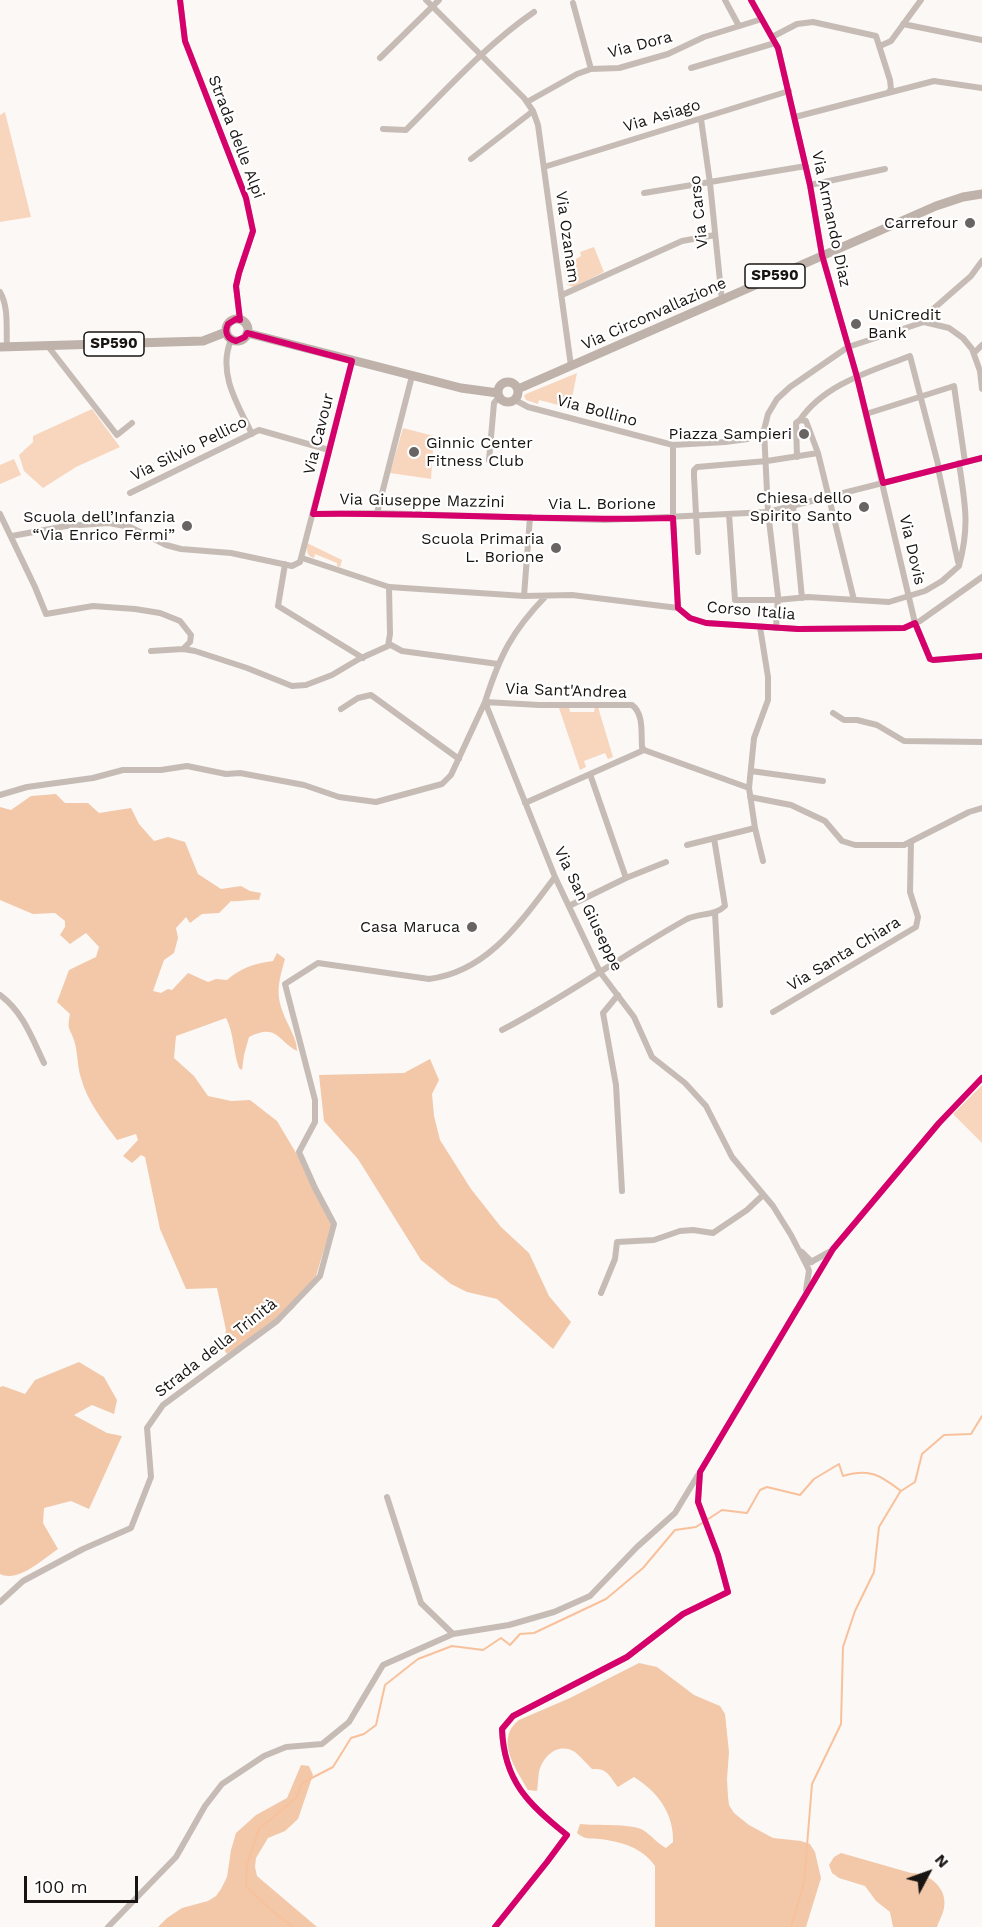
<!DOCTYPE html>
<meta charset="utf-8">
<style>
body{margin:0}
#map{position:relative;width:982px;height:1927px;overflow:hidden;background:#fbf8f6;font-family:"Work Sans",sans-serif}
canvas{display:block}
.north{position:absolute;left:898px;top:1843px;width:60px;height:60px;-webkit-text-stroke:4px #fff;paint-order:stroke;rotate:49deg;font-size:16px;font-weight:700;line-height:24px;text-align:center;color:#181412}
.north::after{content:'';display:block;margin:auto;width:21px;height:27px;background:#181412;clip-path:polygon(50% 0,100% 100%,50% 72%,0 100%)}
.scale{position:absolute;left:24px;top:1876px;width:114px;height:27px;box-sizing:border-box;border:3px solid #181412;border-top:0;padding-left:8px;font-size:18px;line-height:21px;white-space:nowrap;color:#181412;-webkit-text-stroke:4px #fff;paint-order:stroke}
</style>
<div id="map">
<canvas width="982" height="1927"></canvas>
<div class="north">N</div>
<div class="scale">100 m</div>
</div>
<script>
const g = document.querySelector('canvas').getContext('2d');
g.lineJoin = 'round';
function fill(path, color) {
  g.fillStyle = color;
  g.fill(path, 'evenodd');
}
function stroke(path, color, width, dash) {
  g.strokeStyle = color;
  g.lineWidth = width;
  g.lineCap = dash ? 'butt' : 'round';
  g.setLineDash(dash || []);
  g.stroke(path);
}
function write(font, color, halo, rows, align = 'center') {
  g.font = font + ' "Work Sans",sans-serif';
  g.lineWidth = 4.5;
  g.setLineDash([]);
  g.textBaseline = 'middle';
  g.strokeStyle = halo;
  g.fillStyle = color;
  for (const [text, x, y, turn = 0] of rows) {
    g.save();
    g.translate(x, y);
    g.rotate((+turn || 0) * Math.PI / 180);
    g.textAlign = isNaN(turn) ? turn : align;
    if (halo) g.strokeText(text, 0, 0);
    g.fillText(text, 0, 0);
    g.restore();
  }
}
const green = new Path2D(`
 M5,112L31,217L0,222V115Z
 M594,247L604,272L574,287L567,285L564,262L574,259L576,264V259L581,256L580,252Z
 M577,373L570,408L539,400L538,404L526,400L524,396L526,394Z
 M92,409L120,447L76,467L43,488L24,471L19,455L33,442V436Z
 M403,428L434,436L431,479L390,473Z
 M14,459L21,475L0,484V465Z
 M307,543L342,560L340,567L337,566V563L315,554L314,558C306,556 307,551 307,543Z
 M595,706L598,707L613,757L608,759L605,753L584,761L586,767L580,770L559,708L569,707L570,712H594Z
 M982,1085V1143L953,1114Z`);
const forest = new Path2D(`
 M56,794L65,803H88L99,813L131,808L139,824L154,841L168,837L185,842L198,874L221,889L241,886L250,891L261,893L259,900C249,899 241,902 231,901L219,913L202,914L190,923L186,917L176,928L178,938L174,953L164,960L153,991L161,993L168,989L172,990L188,973L208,982L216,979L227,980C241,968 255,963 273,961L277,953L285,959C277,987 275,997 288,1024C292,1033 297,1041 297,1051C277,1040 277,1023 249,1037L244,1055L242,1070L239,1068C233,1052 234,1033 226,1018L176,1036L174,1058L194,1076L208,1096L231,1101L250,1100L277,1121L330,1210L331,1226L316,1276L293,1309L227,1354L222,1347L226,1330L217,1288L186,1289L160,1229L145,1157L141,1155L132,1163L123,1156L138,1140L136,1134L117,1140C103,1121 87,1101 81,1078C77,1066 78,1052 74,1040C69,1026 67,1030 70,1014L57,1002L69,970L96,957L99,947L86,933L70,944L60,935L65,927V921L55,913L33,914L0,900V807L11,810L31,796Z
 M430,1059L439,1080L432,1094L434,1116L440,1140L471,1189L501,1227L529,1253L549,1296L571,1322L553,1349L497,1299L467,1292L451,1284L421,1260L358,1159L324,1121L319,1075L404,1073Z
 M79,1362L104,1377L117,1400L114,1414L92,1405L74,1415L107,1433L122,1436L89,1509L71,1501L44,1508L43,1523L58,1549C43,1559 18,1583 0,1574V1387L3,1386L25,1394L35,1380Z
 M639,1663L657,1667L694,1695L720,1706L725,1714L729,1752L727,1779L728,1797L729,1805L734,1813L749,1825L773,1838L801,1841L810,1844L815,1852L821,1878L806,1927H655V1866C642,1847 621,1842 600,1839C590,1838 585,1840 577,1833L580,1824C597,1826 630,1823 643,1830C651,1835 657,1843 666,1848L673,1842C674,1814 658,1792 634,1777L618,1787C609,1776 608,1768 592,1769C586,1763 581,1757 575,1752C559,1742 543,1755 539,1772C538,1778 538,1785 537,1791L528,1790C516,1769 494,1739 519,1720L570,1698Z
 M301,1765L309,1766L313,1775L298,1819L285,1831L268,1838L256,1858L255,1867L257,1876L317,1927H158L167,1918L182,1908L208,1901L216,1896L221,1889L227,1877L231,1850L236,1833L256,1815L287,1798Z
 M841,1853L911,1873C929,1873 948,1888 944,1908C943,1914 939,1921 937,1927H893L890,1912L876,1901L865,1886L839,1878L832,1873L829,1865L834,1857Z`);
const stream = new Path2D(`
 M293,1927L271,1910L246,1886L247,1865L259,1829L297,1797L302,1783L333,1767L351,1738L364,1734L376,1725L385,1685L418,1659L452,1646L483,1650L501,1638L510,1645L520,1634L534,1633L606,1599L643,1568L675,1530L696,1527L722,1510L747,1513L760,1490L767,1487L800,1495L814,1479L839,1464L843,1476C870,1468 880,1475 901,1491L915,1482L922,1454L944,1435L971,1434L982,1416
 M791,1927L804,1883L812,1784L841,1724L843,1647L855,1611L874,1572L879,1527L900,1492`);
const street = new Path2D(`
 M180,0L185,41L246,198L253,231L239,273L236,286L240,320
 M426,0L524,98L533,111L538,125L571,366
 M725,0L739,26
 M751,0L778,48L810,185L822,255L857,377L915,623L930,659L933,660L982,656
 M573,3L591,69
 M903,24L982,40
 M772,37L797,24L813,22L876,36L890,80L891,89L888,93
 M880,46L891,41L921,0
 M380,58L439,0
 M691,68L775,43
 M527,102L577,74L591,69L619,68L668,54L704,37L762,19
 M795,117L934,81L982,88
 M701,119L710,183L722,301
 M383,129L406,130C447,89 486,45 534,12
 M471,159L533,111
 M544,167L789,91
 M810,185L885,169
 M644,193L806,166
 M0,292C9,307 6,329 7,347
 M562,295L682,241L715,235
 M924,322V317L971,276L982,261
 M231,340C217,373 238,405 252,434
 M47,345L117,435L132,423
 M974,353L982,345
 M515,400L528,407L673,445L725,442L748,439L764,430
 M866,414L954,386L965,462
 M800,420C824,384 872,371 910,356L939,468
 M673,445V518L678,608L690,618L706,623L798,629L904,628L920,621L982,577
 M797,457L796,423L800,420L806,421L818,453L854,600
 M489,460L494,403L499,397
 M938,468L958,562
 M130,493L259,430L329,450
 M793,505L802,598
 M377,513L412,376
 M0,514L35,587L46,614L93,606L135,609L160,613L180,621L191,635L190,642L183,649L151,651
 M313,514L377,513L605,520L768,512L982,458
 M729,514L735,600H777L808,597L889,602L925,591L942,581L959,566
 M12,536L66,526L109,523L130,527L166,545L181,549L231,553L292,566L300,562L352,361
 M698,552L694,476V470L697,467L767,461L818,453
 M302,558L389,587L524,596L572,595L678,608
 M285,564L278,606L363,658
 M959,566C970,525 965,504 959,463
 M524,596L530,517
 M546,596C512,631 500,655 485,702L555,877L600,972L634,1017L652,1057L685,1083L706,1106L732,1157L773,1206L791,1235L808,1268L809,1271L806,1290
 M760,627L768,677V700L754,738L749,788L755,828L763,861
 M776,628L778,596L768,512L764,430L768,414L777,399L790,387L848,347L924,322L949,328L963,338L972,349L980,371L982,389
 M389,644L402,651L498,664
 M183,649L195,651L247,668L292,686L306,685L332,675L359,659L388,646L390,634L389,587
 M341,709L358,698L371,695L459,759
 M833,713L844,720H857L877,725L904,741L982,742
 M751,771L823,781
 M590,774L626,878
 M0,795L27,787L93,778L123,770H161L187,766L226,774L240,773L304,785L339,797L376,802L442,784L451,775L485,702L539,705H632C644,714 641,733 642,747L644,750
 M750,797L791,805L825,821L842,841L855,845H904L969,812L982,808
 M525,803L644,750L749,788
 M687,845L755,828
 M569,906L626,878L666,862
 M715,913L720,1005
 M0,995C23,1012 32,1038 44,1063
 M618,995L603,1013L616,1085L622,1191
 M773,1012L916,927L918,917L910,892L911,842
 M502,1030C566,997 624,954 687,919C699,913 715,916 725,906L714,838
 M802,1252L812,1262
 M811,1262L831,1251
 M601,1293L615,1259L617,1242L654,1240L680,1231L693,1230L713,1233L747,1210L763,1195
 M387,1497L421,1603L453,1634
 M0,1602L23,1581L83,1549L131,1528L151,1477L147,1428L163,1405L277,1321L320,1276L334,1224L315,1188L299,1152L315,1122V1100L285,984L318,963L429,979C488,972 522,920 555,877
 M108,1927L176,1857L205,1806L222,1784L264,1756L286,1747L322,1744L349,1722L383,1665L453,1634L509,1625L554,1612L590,1596L637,1547L675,1513L698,1475
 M495,1927L547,1862L567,1835C528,1804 504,1781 502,1729L513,1716L627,1657L683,1614L728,1592L718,1555L698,1502L700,1472L833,1249L939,1123L982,1078`);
const primary = new Path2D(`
 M226 330a11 11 0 1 1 22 0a11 11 0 1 1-22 0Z
 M247,333L461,388L498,393
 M0,347L203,341L226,332
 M498 392a10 10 0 1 1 20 0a10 10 0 1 1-20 0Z
 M518,389L936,206L963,197L982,194`);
const cycleway = new Path2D(`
 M180,0L185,41L246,198L253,231L239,273L236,286L240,320L236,319L228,324C224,332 227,339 236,341L245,337L247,333L352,361L313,514C433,512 553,522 673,518L678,608L690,618L706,623L798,629L904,628L915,623L930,659L933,660L982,656
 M751,0L778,48L810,185L822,255L857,377L883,483L982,458
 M495,1927L547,1862L567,1835C528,1804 504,1781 502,1729L513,1716L627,1657L683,1614L728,1592L718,1555L698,1502L700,1472L833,1249L939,1123L982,1078`);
const markers = [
 [970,223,6,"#676462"],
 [856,324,6,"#676462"],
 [804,434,6,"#676462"],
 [414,452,6,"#676462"],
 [864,507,6,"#676462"],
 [187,526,6,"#676462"],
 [556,548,6,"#676462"],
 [472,927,6,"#676462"]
];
const shields = [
 [775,276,60],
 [114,344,60]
];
const shieldNames = [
 ["SP590",775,276],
 ["SP590",114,344]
];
const streetNames = [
 ["Via Dora",640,45,-15],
 ["Via Asiago",662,116,-17],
 ["Strada delle Alpi",236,137,69],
 ["Via Carso",699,212,-96],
 ["Via Armando Diaz",831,219,78],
 ["Via Ozanam",567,237,82],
 ["Via Circonvallazione",654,314,-24],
 ["Via Bollino",597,411,15],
 ["Via Cavour",319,434,-76],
 ["Via Silvio Pellico",189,449,-26],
 ["Via Giuseppe Mazzini",422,501,1],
 ["Via L. Borione",602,504],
 ["Via Dovis",912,550,77],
 ["Corso Italia",751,611,5],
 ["Via Sant'Andrea",566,691,2],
 ["Via San Giuseppe",588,909,64],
 ["Via Santa Chiara",844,954,-31],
 ["Strada della Trinità",216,1348,-38]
];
const poiNames = [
 ["Carrefour",958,223],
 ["UniCredit",868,315,"left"],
 ["Bank",868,333,"left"],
 ["Piazza Sampieri",792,434],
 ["Ginnic Center",426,443,"left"],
 ["Fitness Club",426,461,"left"],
 ["Chiesa dello",852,498],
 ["Spirito Santo",852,516],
 ["Scuola dell’Infanzia",175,517],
 ["“Via Enrico Fermi”",175,535],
 ["Scuola Primaria",544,539],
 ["L. Borione",544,557],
 ["Casa Maruca",460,927]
];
fill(green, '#f8d6be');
fill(forest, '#f2c8a9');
stroke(stream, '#f8c19b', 2);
stroke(street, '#c6bcb5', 6);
stroke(primary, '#bfb2aa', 9);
stroke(cycleway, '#d6006c', 6);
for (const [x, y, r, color] of markers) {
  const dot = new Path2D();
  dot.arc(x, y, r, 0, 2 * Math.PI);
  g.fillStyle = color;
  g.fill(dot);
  stroke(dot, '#fff', 2);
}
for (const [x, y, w] of shields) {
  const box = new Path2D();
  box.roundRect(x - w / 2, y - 12, w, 24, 4.5);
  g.fillStyle = '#fff';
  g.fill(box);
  stroke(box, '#181412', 1.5);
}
write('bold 15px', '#181412', null, shieldNames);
write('16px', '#181412', '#fff', streetNames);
write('16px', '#181412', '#fff', poiNames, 'right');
</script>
